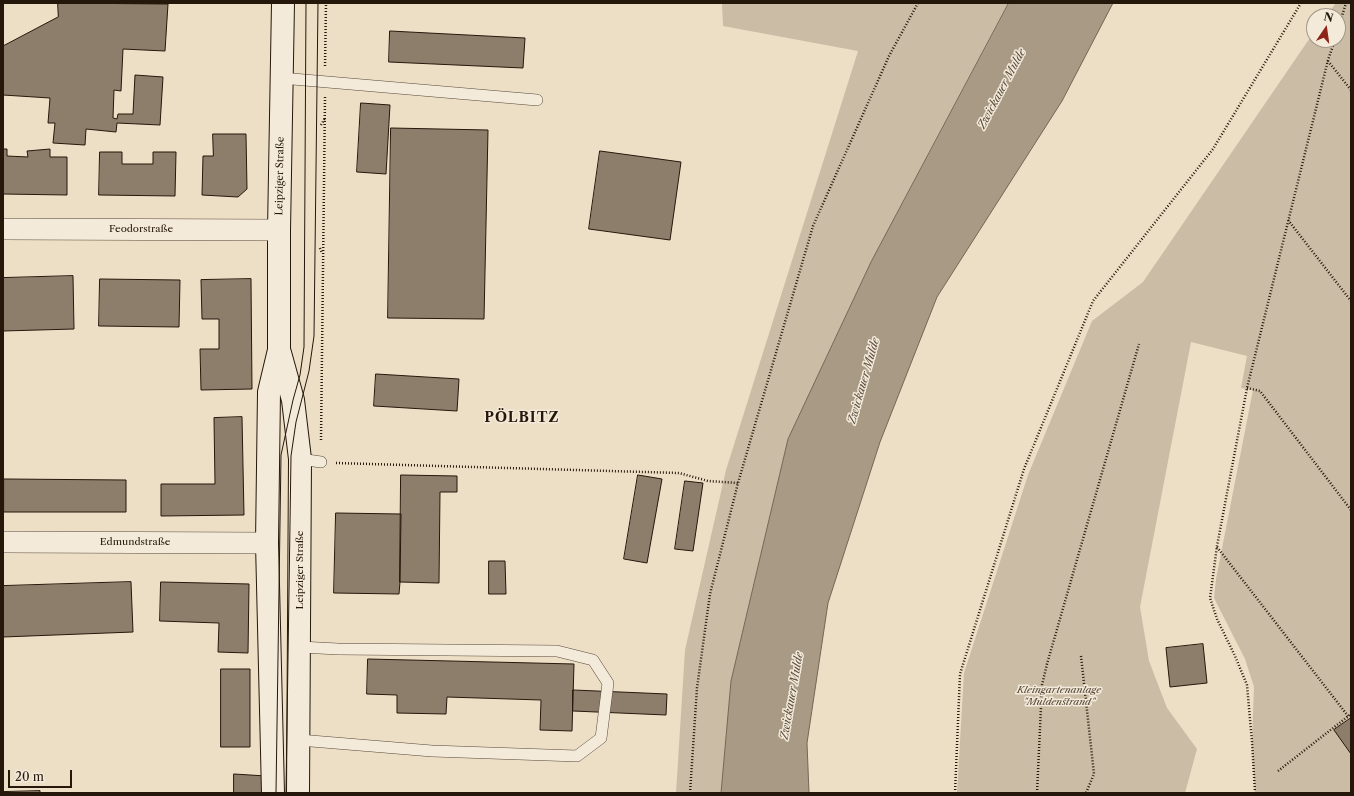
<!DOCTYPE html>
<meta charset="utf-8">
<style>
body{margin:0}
#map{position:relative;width:1354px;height:796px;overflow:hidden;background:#eddec6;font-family:"Libre Caslon Text",serif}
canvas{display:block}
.frame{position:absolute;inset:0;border:4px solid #25170a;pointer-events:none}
.north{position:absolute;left:1306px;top:8px;width:40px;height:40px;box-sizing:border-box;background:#f3eada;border:1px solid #a19687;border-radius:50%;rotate:13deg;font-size:11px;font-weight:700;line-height:16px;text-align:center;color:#25170a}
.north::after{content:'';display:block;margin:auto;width:14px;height:18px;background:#8f2418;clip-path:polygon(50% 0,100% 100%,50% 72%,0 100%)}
.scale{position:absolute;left:8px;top:770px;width:64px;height:18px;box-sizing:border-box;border:2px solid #25170a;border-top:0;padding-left:5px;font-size:12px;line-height:14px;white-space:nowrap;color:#25170a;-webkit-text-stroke:3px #f3eada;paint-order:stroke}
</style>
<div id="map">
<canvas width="1354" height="796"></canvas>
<div class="frame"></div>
<div class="north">N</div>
<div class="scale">20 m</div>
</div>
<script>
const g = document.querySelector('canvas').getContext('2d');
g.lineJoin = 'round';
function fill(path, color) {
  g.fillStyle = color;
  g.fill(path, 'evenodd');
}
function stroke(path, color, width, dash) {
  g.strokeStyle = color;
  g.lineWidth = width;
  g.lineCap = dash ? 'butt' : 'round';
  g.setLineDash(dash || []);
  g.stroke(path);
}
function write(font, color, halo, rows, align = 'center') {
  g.font = font + ' "Libre Caslon Text",serif';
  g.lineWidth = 3;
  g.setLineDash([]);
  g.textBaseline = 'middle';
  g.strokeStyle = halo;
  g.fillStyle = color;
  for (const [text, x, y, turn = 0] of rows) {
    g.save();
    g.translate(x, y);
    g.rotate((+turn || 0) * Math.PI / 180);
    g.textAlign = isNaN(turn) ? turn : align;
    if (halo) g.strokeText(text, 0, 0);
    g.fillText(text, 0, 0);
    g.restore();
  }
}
const green = new Path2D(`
 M722,3H1009L871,262L788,439L731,681L721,793H676L685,650L726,470L858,51L723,26Z
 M1336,3H1351V793H1255L1252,742L1254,687L1245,659L1214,598L1216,579L1253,390L1241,388L1247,356L1191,342L1140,607L1149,661L1167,708L1197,749L1185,793H957L964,673L1028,475L1092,321L1143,282L1314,32V40H1338V16H1326Z`);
const water = new Path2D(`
 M1009,3H1113L1062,101L937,297L880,442L828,603L807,743L809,793H721L731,681L788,439L871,262Z`);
const building = new Path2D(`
 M58,3L168,4L165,51L123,49L121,91L114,90L113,118L117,119L118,114H133L135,75L163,77L160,125L117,123L116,132L86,129L85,145L53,143L55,123H48L50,98L3,95V46L58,17Z
 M390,31L525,38L523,68L389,62Z
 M361,103L390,105L386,174L357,172Z
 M391,128L488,130L484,319L388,318Z
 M213,134H246L247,189L238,197L202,195L203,156H213Z
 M3,149H7V156L28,157L27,151L50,149V157H67V195L3,194Z
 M600,151L681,162L670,240L589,229Z
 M100,152H122V164H153V152H176L175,196L99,195Z
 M73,276L74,329L3,331V278Z
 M100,279L180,280L179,327L99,326Z
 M251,279L252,389L201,390L200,349H219V319H202L201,280Z
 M376,374L459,379L457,411L374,406Z
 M242,417L244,515L161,516V484H215L214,418Z
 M401,475L457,476V492H440L439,583L400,582Z
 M638,475L662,479L647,563L624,559Z
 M4,479L126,480V512H4Z
 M685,481L703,483L693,551L675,549Z
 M336,513L401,514L400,582L399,594L334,593Z
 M489,561H505L506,594H489Z
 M131,582L133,632L3,637V586Z
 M161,582L249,584L248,653L218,652L219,623L160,621Z
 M1203,644L1207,683L1170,687L1166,648Z
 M368,659L574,664L572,731L540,730L541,700L447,697L446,714L397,713V695L367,694Z
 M221,669H250V747H221Z
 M573,690L667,694L666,715L573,711Z
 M1351,718V754L1334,730Z
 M234,774L266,776L265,793H234Z
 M40,791V793H3V792Z`);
const path = new Path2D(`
 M1338,29L1346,3
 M1328,61L1351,90
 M325,66L326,3
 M321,125L325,118
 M1288,220L1351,301
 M320,248L322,253
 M1247,388L1260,391L1351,510
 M321,440L325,97
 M336,463L679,473L708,481L738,483
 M1217,547L1348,716
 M1081,656L1094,774L1086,793
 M1278,771L1351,714
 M690,793L697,688L710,594L738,483L813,226L889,56L918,3
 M955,793L960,674L1024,469L1093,301L1213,149L1301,3
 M1037,793L1042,685L1047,664L1139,344
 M1255,793L1252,742L1247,685L1235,656L1217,619L1210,598L1217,546L1247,388L1328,60L1335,40`);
const lane = new Path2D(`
 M281,78L537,100
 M300,459L321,462
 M299,740L432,751L577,756L601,738L608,683L593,660L557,651L338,649L300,647`);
const street = new Path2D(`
 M3,229L279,230
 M3,542L267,543`);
const secondary = new Path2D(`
 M280,353L293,400L300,459L298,793
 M273,793L267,543L269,392L279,350V230L283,3`);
const tram = new Path2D(`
 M276,793L281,455L293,400L300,375L304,347L306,3
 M286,793L291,456L296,422L309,371L314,336L318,3`);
const streetNames = [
 ["Leipziger Straße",280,176,-89],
 ["Feodorstraße",141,229],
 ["Edmundstraße",135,542],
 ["Leipziger Straße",300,570,-90]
];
const parkNames = [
 ["Kleingartenanlage",1059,690],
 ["\"Muldenstrand\"",1059,702]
];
const waterNames = [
 ["Zwickauer Mulde",1002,89,-62],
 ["Zwickauer Mulde",864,381,-74],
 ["Zwickauer Mulde",792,696,-80]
];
const districtNames = [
 ["PÖLBITZ",522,418]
];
fill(green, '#cbbca6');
fill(water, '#a99a86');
stroke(water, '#746654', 1);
fill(building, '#8d7e6c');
stroke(building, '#25170a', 1);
stroke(lane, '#574939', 12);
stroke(street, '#574939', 22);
stroke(secondary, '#25170a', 24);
stroke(path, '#25170a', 2.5, [1, 2]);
stroke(lane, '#f3eada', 11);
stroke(street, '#f3eada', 21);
stroke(secondary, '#f3eada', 22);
stroke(tram, '#25170a', 1);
write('10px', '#25170a', '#f3eada', streetNames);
write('italic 10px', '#574939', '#f3eada', parkNames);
write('italic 11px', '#5a4b3c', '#f3eada', waterNames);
g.letterSpacing = '1px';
write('bold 14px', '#25170a', '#f3eada', districtNames);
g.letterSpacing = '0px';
</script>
